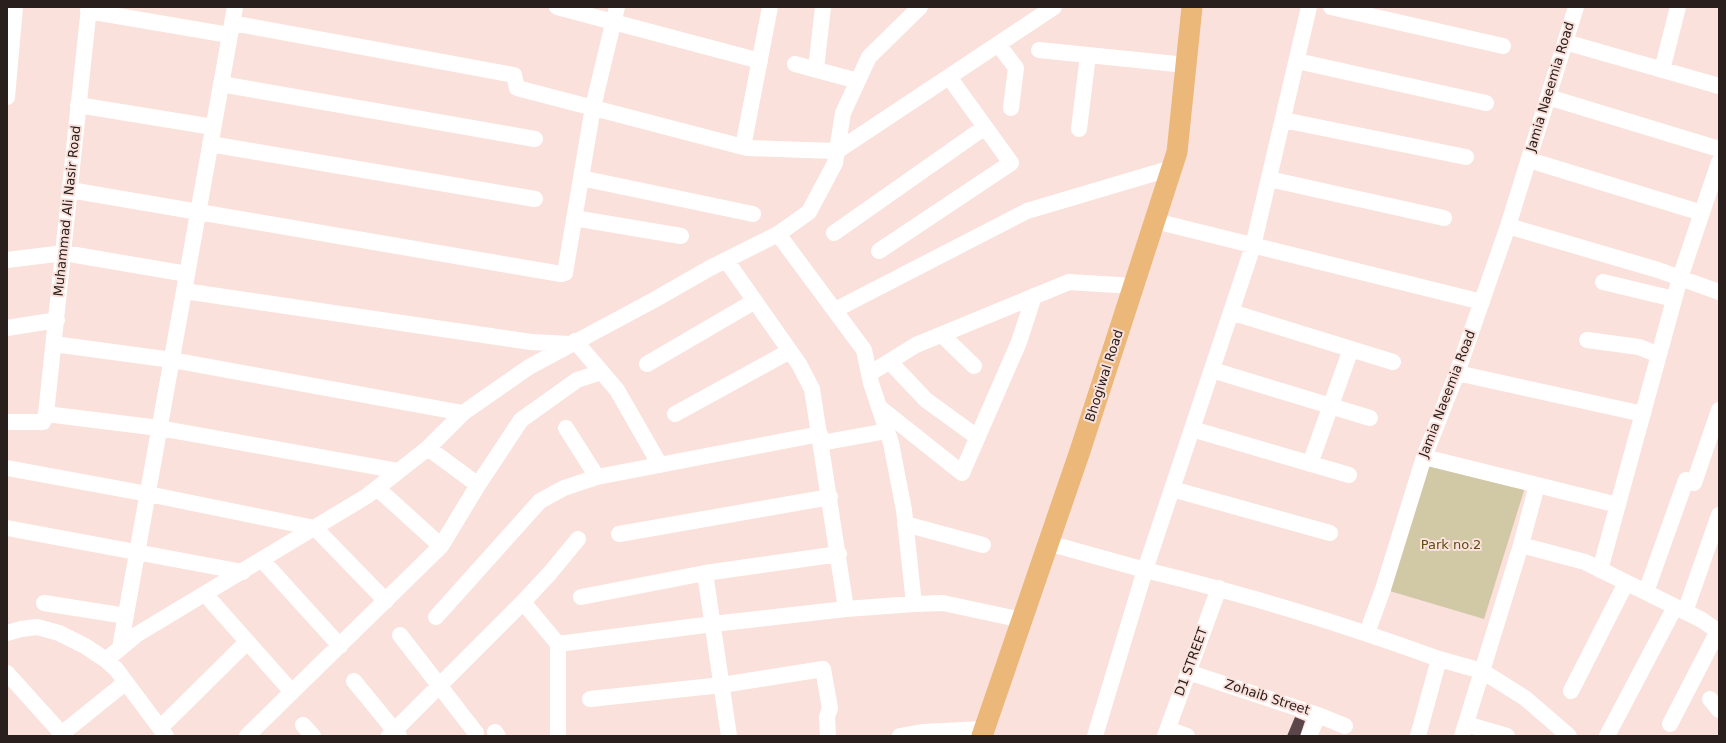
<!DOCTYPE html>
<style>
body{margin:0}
#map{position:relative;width:1726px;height:743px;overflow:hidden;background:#fae1db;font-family:"DejaVu Sans",sans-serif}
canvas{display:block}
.frame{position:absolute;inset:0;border:8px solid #29201e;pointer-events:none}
</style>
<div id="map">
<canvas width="1726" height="743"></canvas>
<div class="frame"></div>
</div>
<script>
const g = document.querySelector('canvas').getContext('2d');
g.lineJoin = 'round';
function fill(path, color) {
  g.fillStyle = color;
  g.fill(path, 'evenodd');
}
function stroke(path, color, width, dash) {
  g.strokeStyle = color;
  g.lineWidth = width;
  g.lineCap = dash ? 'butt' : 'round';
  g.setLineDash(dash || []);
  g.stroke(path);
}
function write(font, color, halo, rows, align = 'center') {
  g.font = font + ' "DejaVu Sans",sans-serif';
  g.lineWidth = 4;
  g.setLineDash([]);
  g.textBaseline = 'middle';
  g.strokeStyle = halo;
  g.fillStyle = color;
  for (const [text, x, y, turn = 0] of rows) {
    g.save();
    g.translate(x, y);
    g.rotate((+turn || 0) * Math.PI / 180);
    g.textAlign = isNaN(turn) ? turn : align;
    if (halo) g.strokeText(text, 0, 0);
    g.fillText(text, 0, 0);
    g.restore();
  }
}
const green = new Path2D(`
 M1424,457L1527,481L1484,619L1383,589Z`);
const building = new Path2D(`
 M1295,717L1305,721L1300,736H1287Z`);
const minor = new Path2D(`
 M557,7L760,61
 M1331,7L1503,46
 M88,11L229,35
 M232,23L514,75L517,88L747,148L837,151L1054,7
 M1565,42L1719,86
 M998,44L1016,68L1011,108
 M1039,50L1186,65
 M1297,61L1486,103
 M795,64L858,81
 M816,69L823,7
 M1662,70L1678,7
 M221,84L535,139
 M7,97L15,7
 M1548,97L1719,149
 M78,105L213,127
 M1283,120L1466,157
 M1079,129L1088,55
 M210,144L535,199
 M743,147L770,7
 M1529,160L1702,213
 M581,178L753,214
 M1269,179L1444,218
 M70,190L561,274L565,273L593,107L617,7
 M574,218L681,236
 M1155,221L1482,302
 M1508,226L1658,270L1719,292
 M834,233L985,127
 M778,234L864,350L871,383L891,443L904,510L914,604
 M879,251L1011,163L949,77
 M7,260L64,253L187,274
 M726,260L799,364L812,389L846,609
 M1603,282L1674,299
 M184,291L531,342L570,344
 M835,310L1027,211L1172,168
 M1231,312L1393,362
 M7,328L57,320
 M942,335L974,366
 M1587,340L1639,347L1659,355
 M575,341L617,390L660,465
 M54,344L172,360L463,413
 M890,362L926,400L977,437
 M647,364L755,301
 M1212,370L1370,418
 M1457,373L1643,414
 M869,374L916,345L1069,282L1134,286
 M879,407L962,473L1019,342L1034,296
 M46,414L159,428L399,471
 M675,414L790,351
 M7,422H43L46,414L89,7
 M566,428L597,477
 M1192,429L1349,475
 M821,443L887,431
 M428,448L478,485
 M1424,457L1618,505
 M1310,464L1351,349
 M7,468L148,494L315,528L386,601
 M377,488L441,546
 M1172,489L1330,533
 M905,524L983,545
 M7,528L243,572
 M619,534L830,497
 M578,539L550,573L523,602L558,644L713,624L846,609L914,604L943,603L1022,620
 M1048,543L1145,570L1253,246L1309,7
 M1521,545L1585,562L1702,620L1719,632
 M262,560L340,646
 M1600,570L1680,278L1719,162
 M705,573L729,736
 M1646,592L1686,480L1694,483L1719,410
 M205,594L292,692
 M581,597L705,573L839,554
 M44,603L126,616
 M1685,612L1719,515
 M436,617L540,501L564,488L597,477L820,434
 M7,633L21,629L37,627L59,633L85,646L106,660L116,669L166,736
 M1367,633L1383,589L1424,457L1457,373L1508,226L1576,7
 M400,635L476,733
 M558,644V736
 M120,648L235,7
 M1439,659L1482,671L1525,698L1569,736
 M106,660L136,635L367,496L428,448L463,413L529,367L654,300L710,268L778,234L809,212L835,163L843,113L869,57L920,7
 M1188,672L1318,715L1345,726
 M7,673L62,734
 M354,681L399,736
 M1571,691L1626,583
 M590,699L722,685L823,669L830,708L827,717L828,736
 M1710,699L1719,710
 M1466,724L1507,736
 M1670,724L1718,631
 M303,725L313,736
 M160,728L247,642
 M1168,729L1187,736
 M495,732L498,736
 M59,736L126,682
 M247,736L441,546L478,485L521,420L577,380L601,372
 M389,736L523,602
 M900,736L922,732L984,729
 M1095,736L1145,570C1245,594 1343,624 1439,659L1418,736
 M1165,736L1219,588
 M1309,736L1318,715
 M1462,736L1521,545L1537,485
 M1607,736L1675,607`);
const major = new Path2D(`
 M982,736L1080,451L1177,152L1192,7`);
const streetNames = [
 ["Jamia Naeemia Road",1551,87,-73],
 ["Muhammad Ali Nasir Road",68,211,-84],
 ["Bhogiwal Road",1105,376,-72],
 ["Jamia Naeemia Road",1448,394,-69],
 ["D1 STREET",1192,662,-70],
 ["Zohaib Street",1267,698,18]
];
const parkNames = [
 ["Park no.2",1451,546]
];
fill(green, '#d1c8a6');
fill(building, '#5a464b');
stroke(minor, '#fff', 16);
stroke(major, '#ecb87a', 21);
write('13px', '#29201e', '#fae1db', streetNames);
write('13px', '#5d4d12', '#fae1db', parkNames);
</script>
